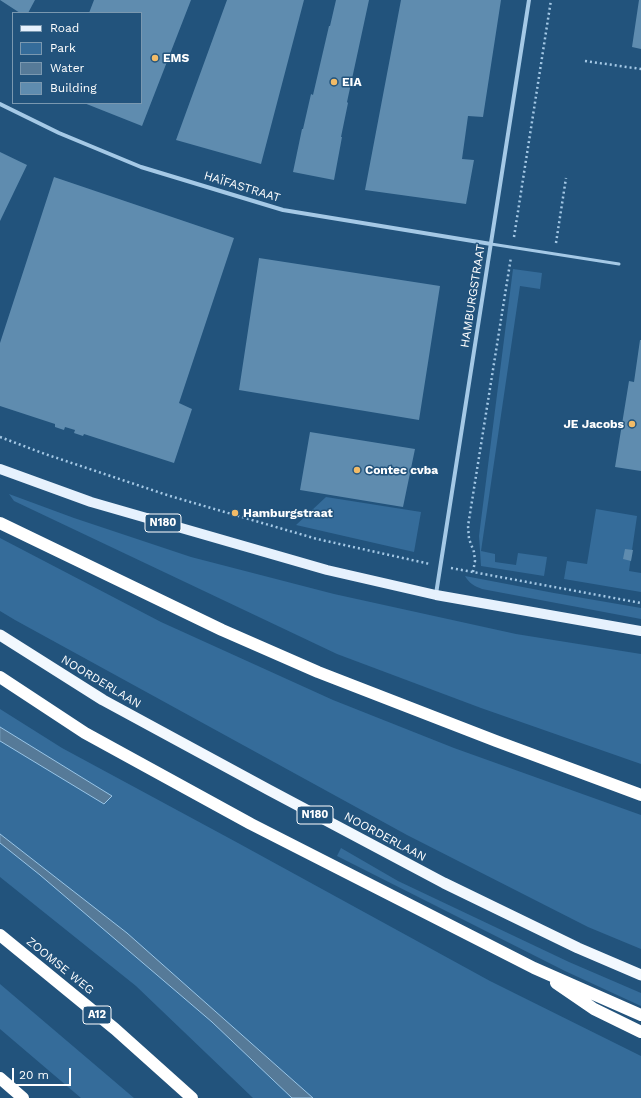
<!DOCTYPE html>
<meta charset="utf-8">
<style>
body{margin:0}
#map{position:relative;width:641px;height:1098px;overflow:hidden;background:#22537c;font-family:"Work Sans",sans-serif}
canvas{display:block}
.legend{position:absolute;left:12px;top:12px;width:130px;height:92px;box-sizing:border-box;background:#22537c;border:1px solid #7a98b0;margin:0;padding:5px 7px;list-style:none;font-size:12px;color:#fff}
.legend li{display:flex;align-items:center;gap:8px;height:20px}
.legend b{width:20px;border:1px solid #7a98b0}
.scale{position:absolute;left:12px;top:1068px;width:59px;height:18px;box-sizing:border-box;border:2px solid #fff;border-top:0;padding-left:5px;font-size:12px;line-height:14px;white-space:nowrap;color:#fff;-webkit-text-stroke:3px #22537c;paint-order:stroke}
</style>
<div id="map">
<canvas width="641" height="1098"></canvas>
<ul class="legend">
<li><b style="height:5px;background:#e6f1fd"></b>Road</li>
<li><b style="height:11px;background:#356c9a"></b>Park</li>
<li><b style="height:11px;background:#567a98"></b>Water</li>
<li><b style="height:11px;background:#5f8caf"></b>Building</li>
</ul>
<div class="scale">20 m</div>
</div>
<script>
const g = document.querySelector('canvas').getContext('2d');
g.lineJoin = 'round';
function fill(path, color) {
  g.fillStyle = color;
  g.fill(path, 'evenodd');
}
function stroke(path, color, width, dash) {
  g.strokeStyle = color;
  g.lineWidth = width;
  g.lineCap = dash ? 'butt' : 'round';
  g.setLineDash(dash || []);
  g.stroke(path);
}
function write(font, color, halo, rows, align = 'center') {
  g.font = font + ' "Work Sans",sans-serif';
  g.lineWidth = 3;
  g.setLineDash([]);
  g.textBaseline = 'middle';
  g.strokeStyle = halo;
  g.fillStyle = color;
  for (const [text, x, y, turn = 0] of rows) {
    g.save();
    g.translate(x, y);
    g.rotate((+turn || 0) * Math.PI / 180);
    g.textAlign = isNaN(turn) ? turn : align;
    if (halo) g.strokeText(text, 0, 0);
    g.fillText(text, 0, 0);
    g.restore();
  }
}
const green = new Path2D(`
 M513,269L542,273L540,289L520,286L481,551L495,554V562L516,565L518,553L547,557L544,576L481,566L479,536Z
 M9,494L74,518L191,557L334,594L516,634L641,654V764L481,708L337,654L14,501Z
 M326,497L421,512L414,552L296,525Z
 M596,509L637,516L629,571L641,573V592L564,579L567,561L587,564Z
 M0,538L161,622L333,700L454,748L641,815V949L588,927L407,835L15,620L0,611Z
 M465,576L554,593L641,608V619L482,589C474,586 469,583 465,576Z
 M0,709L62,748L238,843L490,981L641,1056V1098H253L136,986L0,877Z
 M341,848L398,881L569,962L641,993V1006L565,971L337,856Z
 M0,984L134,1098H81L0,1029Z`);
const water = new Path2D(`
 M0,727L112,796L104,804L0,741Z
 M0,834L127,933L313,1098H292L212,1022L40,875L0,843Z`);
const building = new Path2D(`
 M0,0H35L28,13H20Z
 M94,0H191L142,126L84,103H141V13H89Z
 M227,0H304L261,164L176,140Z
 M336,0H369L347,102L348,103L341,137H342L334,180L293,172L302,129H303L311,94L313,95L329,26H330Z
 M401,0H501L483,117L468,116L462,159L474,160L466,204L365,190Z
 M639,0H641V49L632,47Z
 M0,152L27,165L0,221Z
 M54,177L234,238L179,403L192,409L174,463L84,434L83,436L74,433L75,430L65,427L64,430L55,427V424L0,406V343Z
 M259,258L440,286L419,420L239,390Z
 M640,340H641V471L615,467L629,381L634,382Z
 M310,432L415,449L403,507L300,490Z
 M625,549L633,550L631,561L623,559Z`);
const path = new Path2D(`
 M585,61L641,69
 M514,237L551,0
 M556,243L566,178
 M0,437L45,454L170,496L317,539L430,564
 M451,568L641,603
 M473,572L475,561L474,552L469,539L468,526L511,257`);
const service = new Path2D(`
 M491,244L619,264`);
const minor = new Path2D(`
 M0,104L59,133L141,167L283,210L491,244
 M436,594L529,0`);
const primary = new Path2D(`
 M0,469L91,502L327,570L436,595L641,631`);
const trunk = new Path2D(`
 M0,635L103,700L269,790L444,883L578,948L641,975`);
const motorway = new Path2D(`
 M0,523L222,630L318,672L496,741L641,795
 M0,677L85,733L251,824L534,968L641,1015
 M0,935L115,1029L192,1098
 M556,983L594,1009L641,1032
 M0,1078L23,1098`);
const markers = [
 [155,58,4,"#f2bb67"],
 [334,82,4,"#f2bb67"],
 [632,424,4,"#f2bb67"],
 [357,470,4,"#f2bb67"],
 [235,513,4,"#f2bb67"]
];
const shields = [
 [163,523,36],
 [315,815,36],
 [97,1015,28]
];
const shieldNames = [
 ["N180",163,523],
 ["N180",315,815],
 ["A12",97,1015]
];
const poiNames = [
 ["EMS",163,58],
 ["EIA",342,82],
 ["JE Jacobs",624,424,"right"],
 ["Contec cvba",365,470],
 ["Hamburgstraat",243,513]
];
const streetNames = [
 ["HAÏFASTRAAT",242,187,17],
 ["HAMBURGSTRAAT",473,296,-81],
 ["NOORDERLAAN",101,682,31],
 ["NOORDERLAAN",385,837,28],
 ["ZOOMSE WEG",60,966,39]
];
fill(green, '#356c9a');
fill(water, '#567a98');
stroke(water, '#99c5e7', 1);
fill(building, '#5f8caf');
stroke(path, '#a5c9e6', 2.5, [2, 3]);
stroke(service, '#a5c9e6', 3);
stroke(minor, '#a5c9e6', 4);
stroke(primary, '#e6f1fd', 10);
stroke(trunk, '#f2f8fe', 11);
stroke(motorway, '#fff', 12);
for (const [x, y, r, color] of markers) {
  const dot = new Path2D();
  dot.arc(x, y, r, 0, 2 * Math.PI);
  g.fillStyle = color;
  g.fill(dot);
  stroke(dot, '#22537c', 1.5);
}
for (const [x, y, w] of shields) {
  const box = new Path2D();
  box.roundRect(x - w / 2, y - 9, w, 18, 3);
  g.fillStyle = '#22537c';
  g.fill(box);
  stroke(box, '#fff', 1);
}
write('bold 11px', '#fff', null, shieldNames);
write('bold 12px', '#fff', '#22537c', poiNames, 'left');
write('12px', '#fff', '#22537c', streetNames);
</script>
